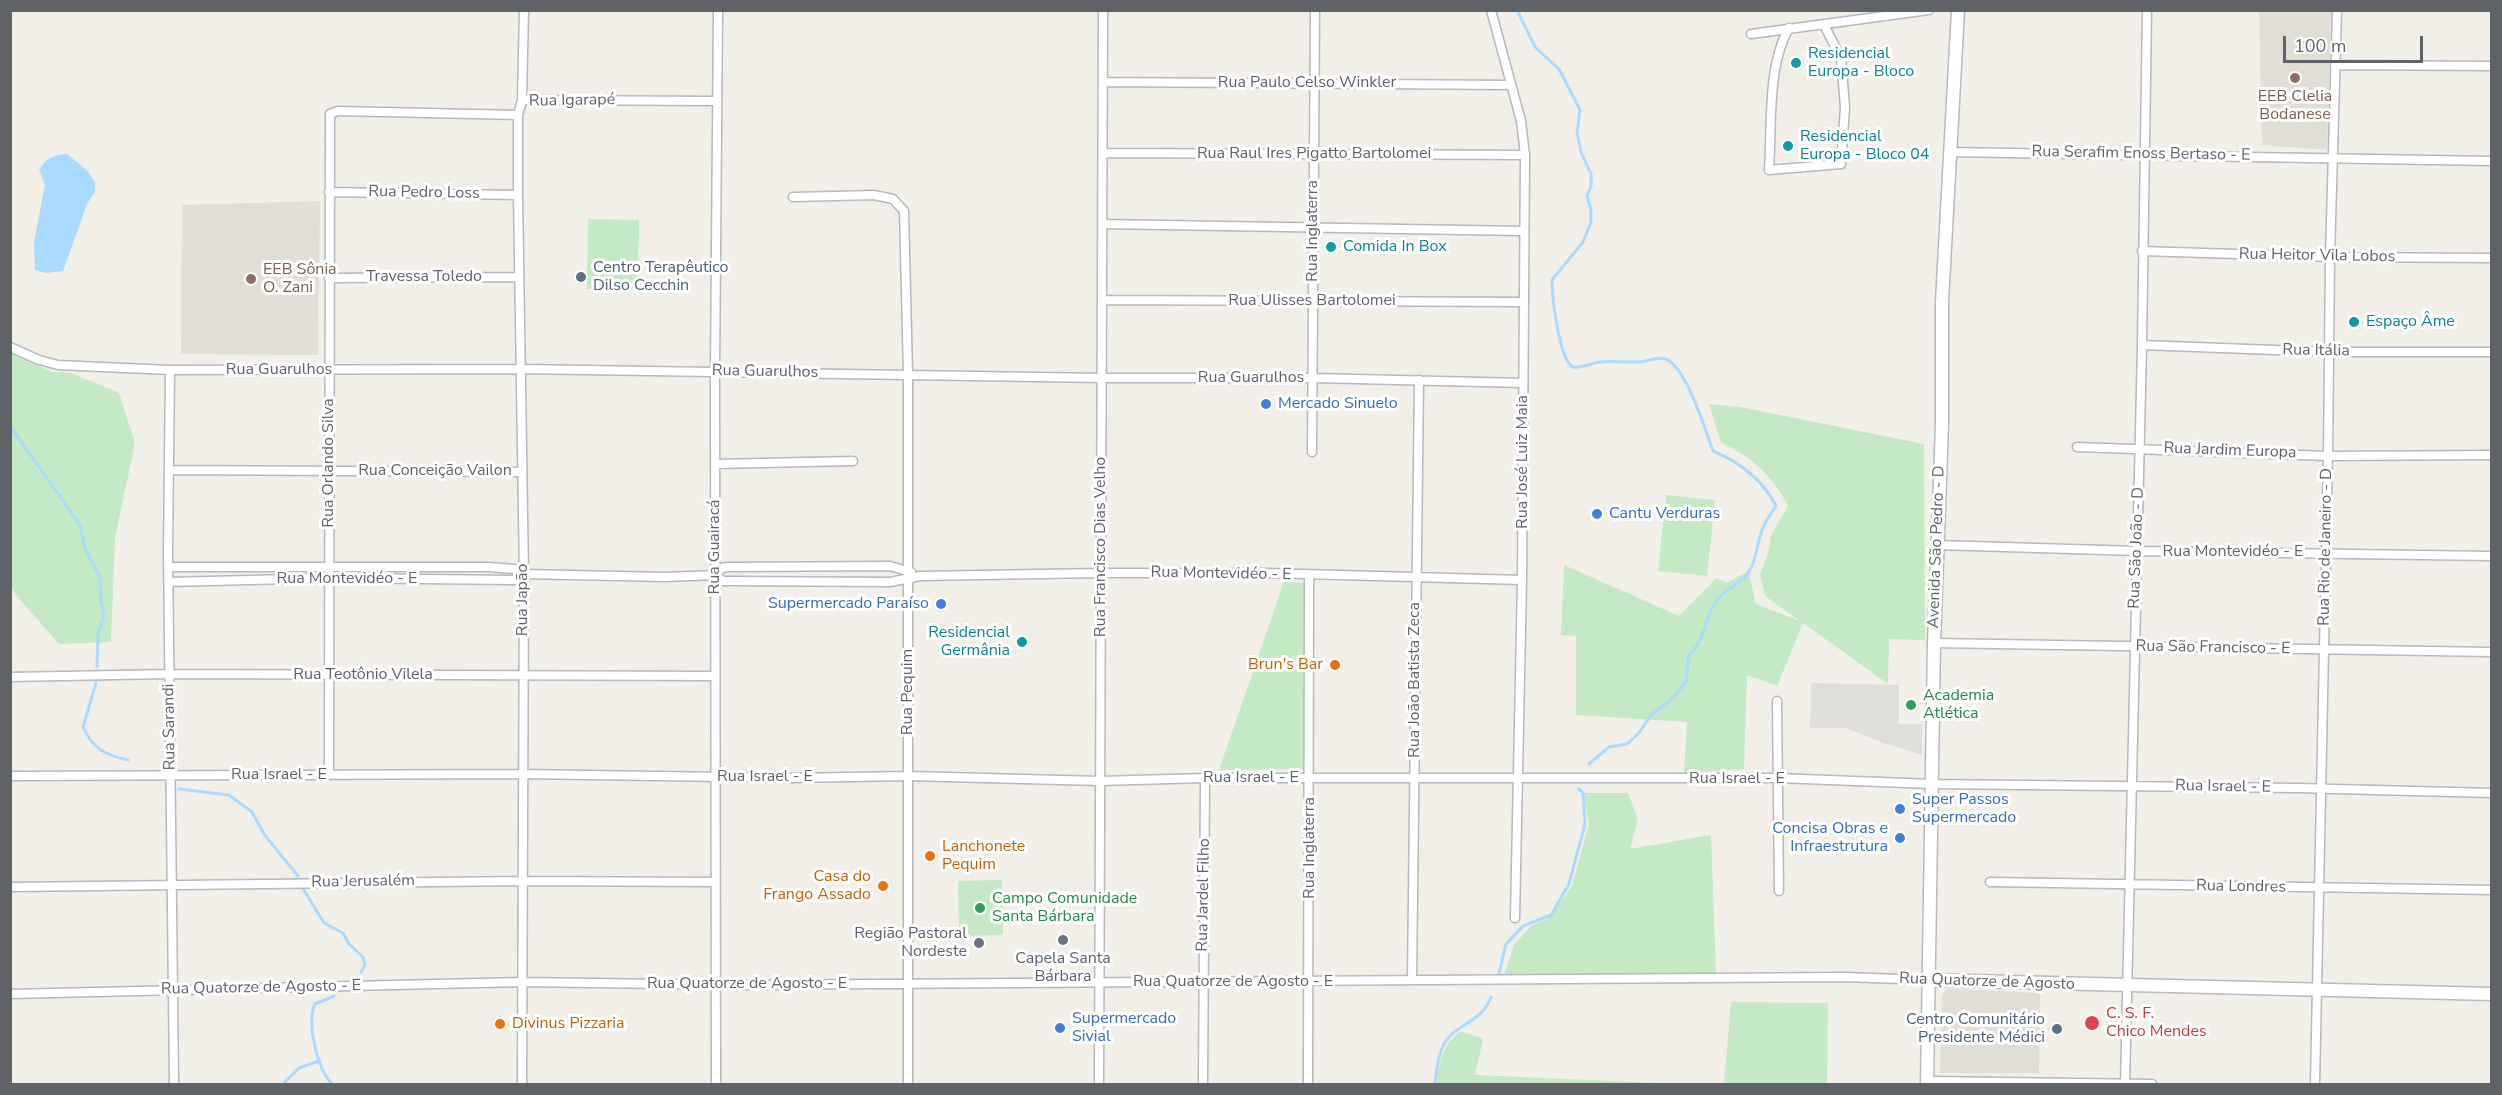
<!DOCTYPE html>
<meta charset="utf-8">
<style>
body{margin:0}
#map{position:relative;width:2502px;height:1095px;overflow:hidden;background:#f1efe8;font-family:"Nunito Sans",sans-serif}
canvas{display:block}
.frame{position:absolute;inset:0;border:12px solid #5f6368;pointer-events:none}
.scale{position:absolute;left:2283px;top:36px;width:140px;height:27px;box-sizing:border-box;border:3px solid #5f6368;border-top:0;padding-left:8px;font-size:18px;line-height:21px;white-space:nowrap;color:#5f6368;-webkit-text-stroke:4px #fff;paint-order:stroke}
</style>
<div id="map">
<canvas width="2502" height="1095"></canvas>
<div class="frame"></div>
<div class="scale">100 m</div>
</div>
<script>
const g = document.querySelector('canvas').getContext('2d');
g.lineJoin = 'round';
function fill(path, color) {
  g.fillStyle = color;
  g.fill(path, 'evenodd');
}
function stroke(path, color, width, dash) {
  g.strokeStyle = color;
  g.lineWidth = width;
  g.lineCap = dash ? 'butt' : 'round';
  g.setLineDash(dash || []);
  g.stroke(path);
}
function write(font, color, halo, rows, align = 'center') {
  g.font = font + ' "Nunito Sans",sans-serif';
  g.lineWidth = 6;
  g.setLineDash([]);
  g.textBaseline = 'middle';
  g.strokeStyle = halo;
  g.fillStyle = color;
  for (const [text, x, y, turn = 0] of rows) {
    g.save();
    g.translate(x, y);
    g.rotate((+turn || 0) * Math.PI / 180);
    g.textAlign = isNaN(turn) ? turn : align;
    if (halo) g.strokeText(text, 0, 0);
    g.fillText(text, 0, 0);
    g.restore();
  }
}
const industrial = new Path2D(`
 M1811,683L1899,685V724H1922V755L1883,743L1846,728H1810Z`);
const education = new Path2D(`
 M2259,11H2331L2327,150L2262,145Z
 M320,201L318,355L181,354L182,205Z
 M1948,989L2040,993L2039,1073H1940L1942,994Z`);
const green = new Path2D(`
 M588,219L639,220L638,289H587Z
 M10,351L52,372L71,373L119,393L135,443L115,538L111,642L59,644L16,595L11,586Z
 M1709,404L1740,407L1924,444L1925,640L1889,639L1888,684L1803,623L1777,686L1747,675L1744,769L1684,773L1687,722L1576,715V636L1561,635L1564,565L1679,616L1716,578L1727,583L1748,571L1756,604L1800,621L1765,596L1760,574L1769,550L1771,535L1788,506C1773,477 1752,456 1721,443Z
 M1666,495L1715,500L1707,576L1658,571Z
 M1284,582L1305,583L1304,769L1219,770Z
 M1583,793H1628L1638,819L1630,849L1711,835L1716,976L1503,977L1514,945L1531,926L1549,918L1572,886L1589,824Z
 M1002,880L1003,935L959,936L958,881Z
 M1731,1002L1828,1003L1827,1084H1724Z
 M1461,1031L1483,1039L1475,1075L1679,1084H1437C1439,1063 1442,1044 1461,1031Z`);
const water = new Path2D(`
 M67,154L88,171L95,182V192L87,204L63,271L46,273L35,270L34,242L45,185L39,170C46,158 53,155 67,154Z`);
const stream = new Path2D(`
 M1517,10L1535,47L1559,69L1575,100L1580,110L1577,133L1581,152L1591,174V186L1587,196L1591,210V222L1583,242L1552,280C1552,296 1559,360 1573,367C1578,369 1593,363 1600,362C1615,360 1630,364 1646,361C1655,359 1664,355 1672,363C1690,380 1704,426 1713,451C1739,462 1763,480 1776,506C1771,513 1765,522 1762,530C1757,543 1757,557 1750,570C1744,583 1724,589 1716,601C1704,618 1706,641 1689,654L1686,681L1674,697L1652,714L1638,734L1627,744L1609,747L1589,764
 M10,426L80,525L85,549L100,577L101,603L104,614L98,635L97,667
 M96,683L83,727C93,749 105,755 128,760
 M179,789L229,795L252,812L264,834L298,876
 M302,887L324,923L343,933L349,944L363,957L365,965L361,972
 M1498,977L1506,944L1523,926L1551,915L1569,884L1585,824L1583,793L1579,789
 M283,1084L299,1068L319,1061
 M332,1084C318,1070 306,1023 315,1004L334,996
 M1435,1084C1437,1068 1438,1047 1451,1035C1466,1022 1484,1017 1491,997`);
const street = new Path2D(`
 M1491,10L1521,121L1525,155L1522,580L1515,918
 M1789,28C1767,66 1772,126 1769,170L1841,164L1845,107L1841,58L1824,25
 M1751,34L1929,10
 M2335,65L2492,66
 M1103,82L1511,85
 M522,100L717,101
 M1949,152L2492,161
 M1103,153L1525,155
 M329,192L518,195
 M793,197L874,195L893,199L904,211L908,374V1084
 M1102,224L1524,231
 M2142,251L2330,257L2492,258
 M329,278L518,277
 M1102,300L1523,302
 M2142,345L2328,352H2492
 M10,347L39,360L58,365L170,370L519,369L1102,378H1314L1523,383
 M170,370L168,552L174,1084
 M2077,447L2328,456L2492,455
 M1312,452L1315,10
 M715,464L853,461
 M169,470L521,472
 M1938,545L2137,551L2492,556
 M169,567H488L515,569L524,574L665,577L715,575L723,581H728L890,582L920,576L1100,573H1266L1522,580
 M715,575L722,568L728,567L890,566L911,572
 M169,582L329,578L514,580L524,574
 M1934,643L2492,652
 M10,677L170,674L715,676
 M1777,701L1779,891
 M329,775L330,114L338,111L518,115
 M10,776L522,774L791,778L908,776L1100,781L1205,778H1777L1932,784L2297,788L2492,793
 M1990,882L2492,890
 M10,887L522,881L715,882
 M1412,980L1419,380
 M10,994L522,982L738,985L1844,977L1929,980
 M1927,1081L2152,1084
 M522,1084L524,576L518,195V115L522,100L524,10
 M716,1084L715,371L718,10
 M1099,1084L1103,10
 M1203,1084L1205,778
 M1308,1084L1309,576
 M2125,1084L2142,345L2147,10
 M2315,1084L2328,456L2330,257L2337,10`);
const secondary = new Path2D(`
 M1929,980L2492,994
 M1927,1084L1934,643L1942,425V302L1958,10`);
const markers = [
 [1796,63,6,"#0f9aa8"],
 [2295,78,6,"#8d6e63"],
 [1788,146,6,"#0f9aa8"],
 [1331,247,6,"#0f9aa8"],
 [581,277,6,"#5c6f8a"],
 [251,279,6,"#8d6e63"],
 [2354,322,6,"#0f9aa8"],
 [1266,404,6,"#3f7fe0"],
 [1597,514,6,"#3f7fe0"],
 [941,604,6,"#3f7fe0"],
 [1022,642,6,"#0f9aa8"],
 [1335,665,6,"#e8710a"],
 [1911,705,6,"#2e9e5b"],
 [1900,809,6,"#3f7fe0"],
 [1900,838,6,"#3f7fe0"],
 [930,856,6,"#e8710a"],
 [883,886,6,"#e8710a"],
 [980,908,6,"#2e9e5b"],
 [1063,940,6,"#6b7280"],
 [979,943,6,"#6b7280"],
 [2092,1023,8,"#e0444e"],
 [500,1024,6,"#e8710a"],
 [1060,1028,6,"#3f7fe0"],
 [2057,1029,6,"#5c6f8a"]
];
const cultureNames = [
 ["Residencial",1808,54],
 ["Europa - Bloco",1808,72],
 ["Residencial",1800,137],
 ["Europa - Bloco 04",1800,155],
 ["Comida In Box",1343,247],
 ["Espaço Âme",2366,322],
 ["Residencial",1010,633,"right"],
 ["Germânia",1010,651,"right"]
];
const streetNames = [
 ["Rua Paulo Celso Winkler",1307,83],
 ["Rua Igarapé",572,101,-1],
 ["Rua Raul Ires Pigatto Bartolomei",1314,154],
 ["Rua Serafim Enoss Bertaso - E",2141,154,1],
 ["Rua Pedro Loss",424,193,1],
 ["Rua Inglaterra",1313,231,-90],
 ["Rua Heitor Vila Lobos",2317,256,1],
 ["Travessa Toledo",424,277],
 ["Rua Ulisses Bartolomei",1312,301],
 ["Rua Itália",2316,351,1],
 ["Rua Guarulhos",279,370],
 ["Rua Guarulhos",765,372,1],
 ["Rua Guarulhos",1251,378],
 ["Rua Jardim Europa",2230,451,2],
 ["Rua José Luiz Maia",1523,462,-90],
 ["Rua Orlando Silva",329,463,-90],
 ["Rua Conceição Vailon",435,471],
 ["Rua Guairacá",715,547,-90],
 ["Rua Francisco Dias Velho",1101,547,-90],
 ["Avenida São Pedro - D",1937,547,-88],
 ["Rua Rio de Janeiro - D",2326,547,-89],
 ["Rua São João - D",2137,548,-88],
 ["Rua Montevidéo - E",2233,552],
 ["Rua Montevidéo - E",1221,574,1],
 ["Rua Montevidéo - E",347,579],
 ["Rua Japão",523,600,-90],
 ["Rua São Francisco - E",2213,648,1],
 ["Rua Teotônio Vilela",363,675],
 ["Rua João Batista Zeca",1415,680,-90],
 ["Rua Pequim",908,692,-90],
 ["Rua Sarandi",170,727,-91],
 ["Rua Israel - E",279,775],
 ["Rua Israel - E",765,777],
 ["Rua Israel - E",1251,778],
 ["Rua Israel - E",1737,779],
 ["Rua Israel - E",2223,787,1],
 ["Rua Inglaterra",1310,848,-90],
 ["Rua Jerusalém",363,882,-1],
 ["Rua Londres",2241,887,1],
 ["Rua Jardel Filho",1204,895,-89],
 ["Rua Quatorze de Agosto - E",1233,982],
 ["Rua Quatorze de Agosto",1987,982,2],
 ["Rua Quatorze de Agosto - E",747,984],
 ["Rua Quatorze de Agosto - E",261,988,-1]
];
const educationNames = [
 ["EEB Clelia",2295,97],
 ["Bodanese",2295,115],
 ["EEB Sônia",263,270,"left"],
 ["O. Zani",263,288,"left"]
];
const serviceNames = [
 ["Centro Terapêutico",593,268],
 ["Dilso Cecchin",593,286],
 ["Centro Comunitário",2045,1020,"right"],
 ["Presidente Médici",2045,1038,"right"]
];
const shopNames = [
 ["Mercado Sinuelo",1278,404],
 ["Cantu Verduras",1609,514],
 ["Supermercado Paraíso",929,604,"right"],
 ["Super Passos",1912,800],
 ["Supermercado",1912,818],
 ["Concisa Obras e",1888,829,"right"],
 ["Infraestrutura",1888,847,"right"],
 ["Supermercado",1072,1019],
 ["Sivial",1072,1037]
];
const foodNames = [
 ["Brun's Bar",1323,665],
 ["Lanchonete",942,847,"left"],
 ["Pequim",942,865,"left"],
 ["Casa do",871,877],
 ["Frango Assado",871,895],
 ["Divinus Pizzaria",512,1024,"left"]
];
const leisureNames = [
 ["Academia",1923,696],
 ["Atlética",1923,714],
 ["Campo Comunidade",992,899],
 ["Santa Bárbara",992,917]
];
const worshipNames = [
 ["Região Pastoral",967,934],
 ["Nordeste",967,952],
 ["Capela Santa",1063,959,"center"],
 ["Bárbara",1063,977,"center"]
];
const healthNames = [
 ["C. S. F.",2106,1014],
 ["Chico Mendes",2106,1032]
];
fill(industrial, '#e0deda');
fill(education, '#e1ded6');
fill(green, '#c5e8c5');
fill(water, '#aadaff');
stroke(stream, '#aadaff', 3);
stroke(street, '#b5b8bc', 11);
stroke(secondary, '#b6babf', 15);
stroke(street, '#fff', 8);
stroke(secondary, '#fff', 12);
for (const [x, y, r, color] of markers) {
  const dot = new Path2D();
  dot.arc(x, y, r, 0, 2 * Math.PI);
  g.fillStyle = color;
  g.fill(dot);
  stroke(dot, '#fff', 2);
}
write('16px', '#0d838f', '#fff', cultureNames, 'left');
write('16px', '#5f6368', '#fff', streetNames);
write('16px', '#785e54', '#fff', educationNames);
write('16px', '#4e5e75', '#fff', serviceNames, 'left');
write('16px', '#366cbe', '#fff', shopNames, 'left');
write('16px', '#c56008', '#fff', foodNames, 'right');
write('16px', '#27864d', '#fff', leisureNames, 'left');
write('16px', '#5b616d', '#fff', worshipNames, 'right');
write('16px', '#be3a42', '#fff', healthNames, 'left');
</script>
